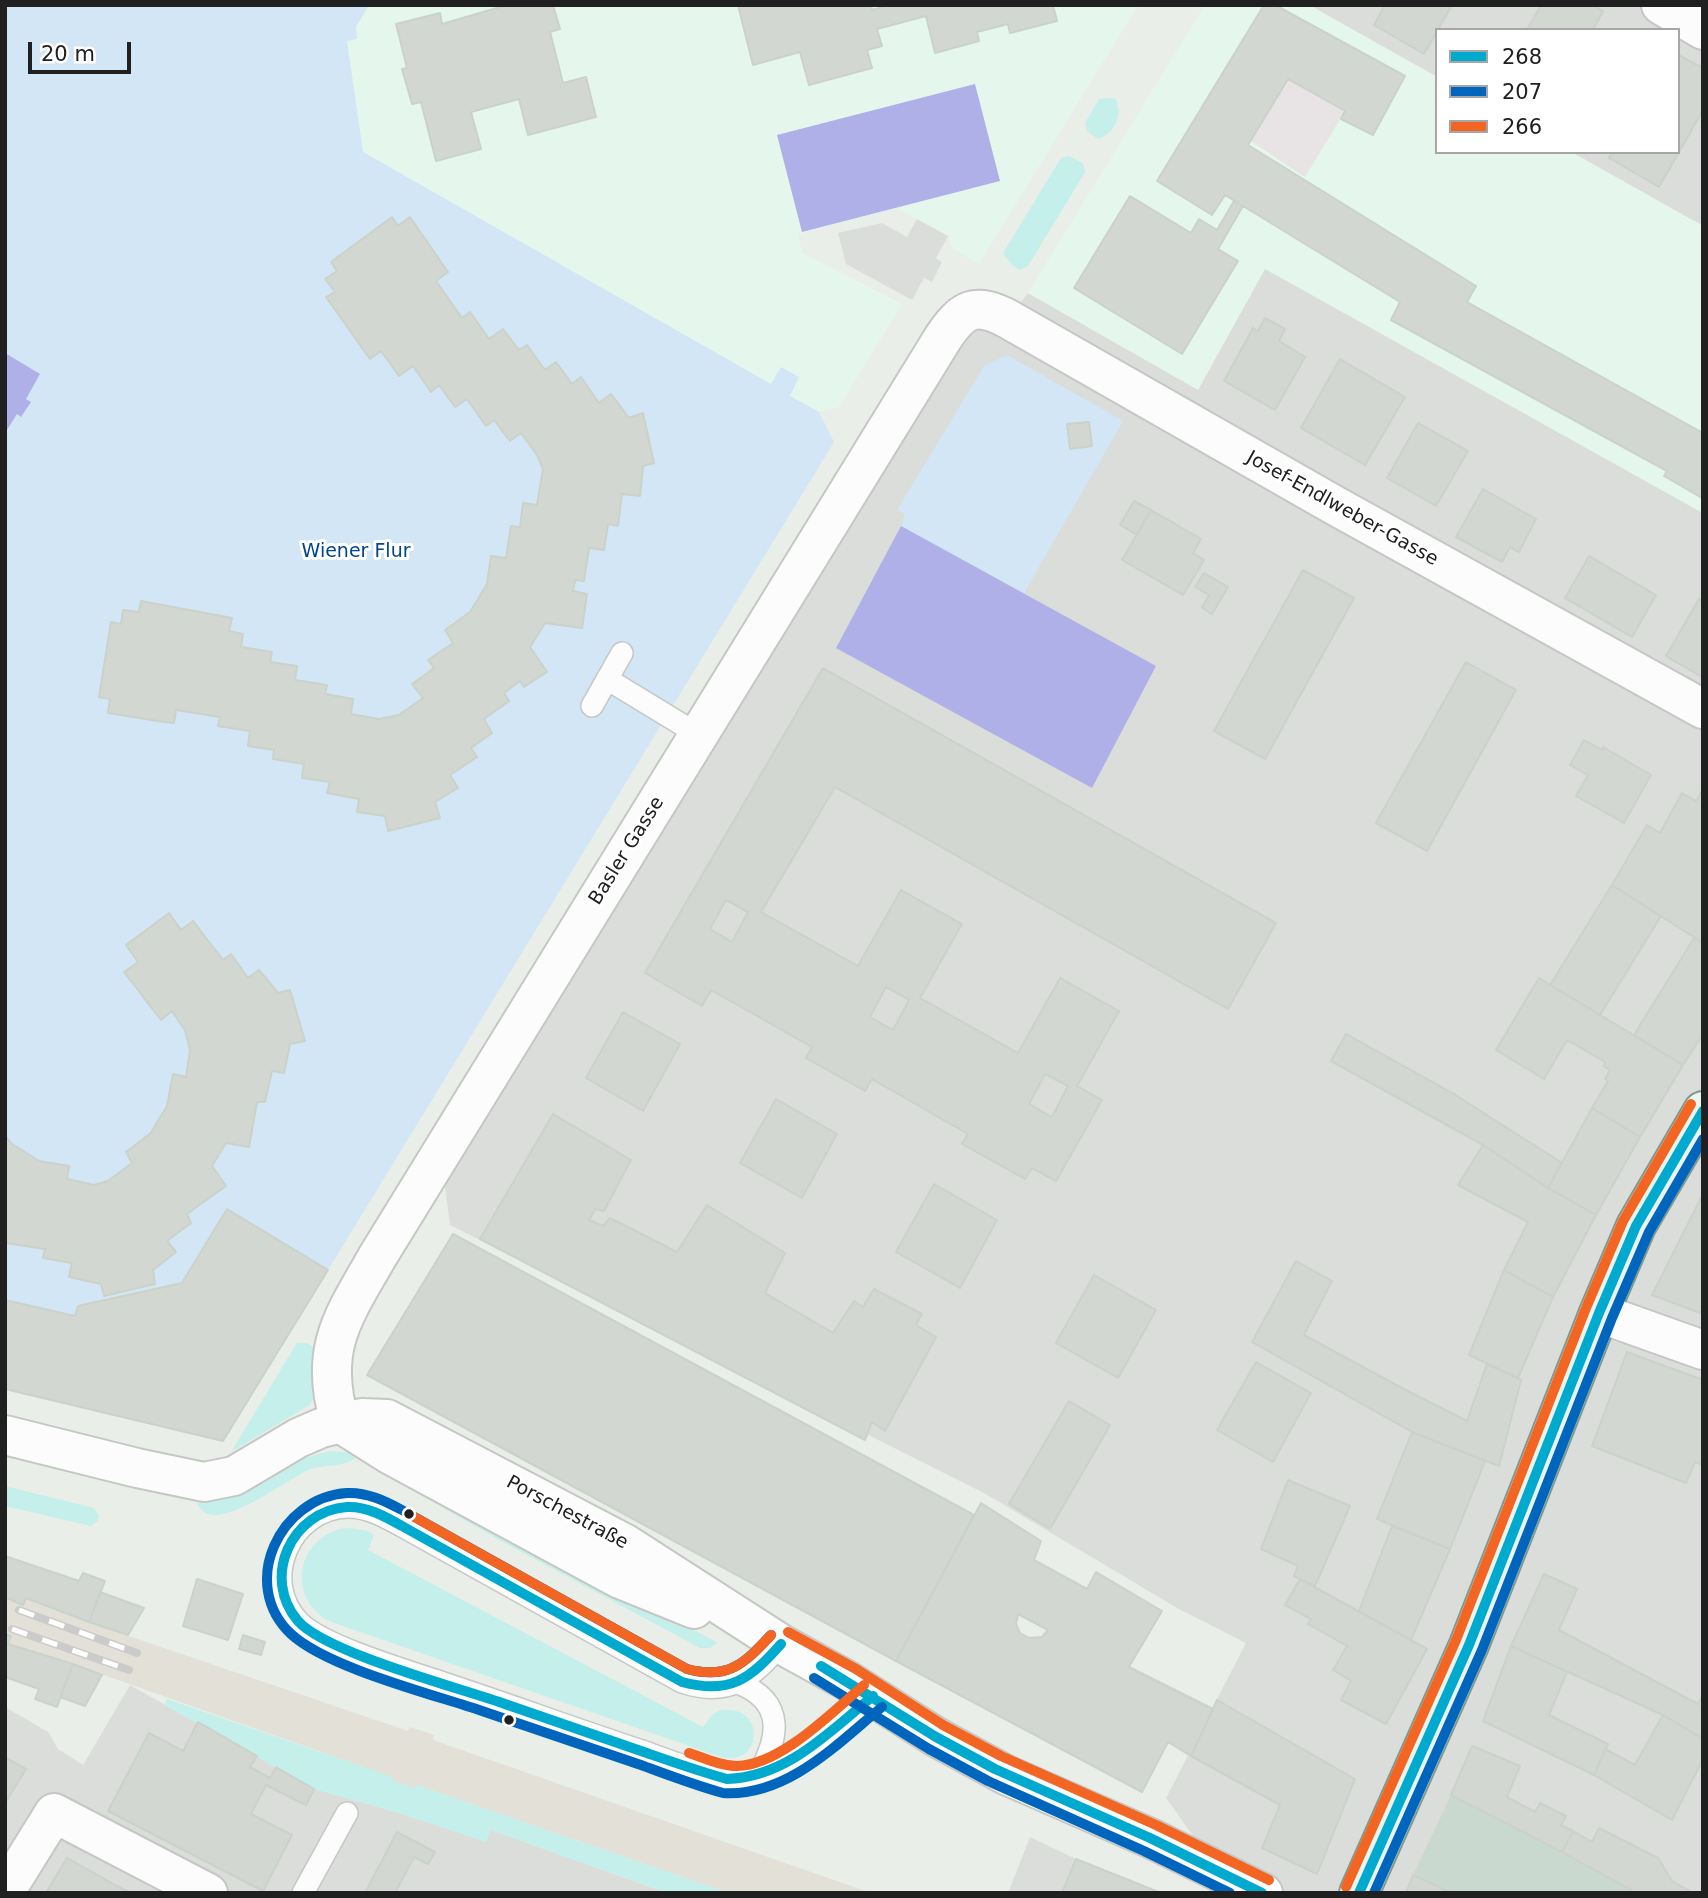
<!DOCTYPE html>
<meta charset="utf-8">
<style>
body{margin:0}
#map{position:relative;width:1708px;height:1898px;overflow:hidden;background:#e9eee9;font-family:"DejaVu Sans",sans-serif}
canvas{display:block}
.frame{position:absolute;inset:0;border:7px solid #202020;pointer-events:none}
.legend{position:absolute;left:1435px;top:28px;width:245px;height:126px;box-sizing:border-box;background:#fff;border:2px solid #a6a6a6;margin:0;padding:9px 12px;list-style:none;font-size:21px;color:#202020}
.legend li{display:flex;align-items:center;gap:14px;height:35px}
.legend b{width:35px;border:2px solid #a6a6a6}
.scale{position:absolute;left:28px;top:42px;width:103px;height:32px;box-sizing:border-box;border:4px solid #202020;border-top:0;padding-left:9px;font-size:21px;line-height:24px;white-space:nowrap;color:#202020;-webkit-text-stroke:5px #fff;paint-order:stroke}
</style>
<div id="map">
<canvas width="1708" height="1898"></canvas>
<div class="frame"></div>
<ul class="legend">
<li><b style="height:9px;background:#00a9ce"></b>268</li>
<li><b style="height:9px;background:#0065bd"></b>207</li>
<li><b style="height:9px;background:#f26522"></b>266</li>
</ul>
<div class="scale">20 m</div>
</div>
<script>
const g = document.querySelector('canvas').getContext('2d');
g.lineJoin = 'round';
function fill(path, color) {
  g.fillStyle = color;
  g.fill(path, 'evenodd');
}
function stroke(path, color, width, dash) {
  g.strokeStyle = color;
  g.lineWidth = width;
  g.lineCap = dash ? 'butt' : 'round';
  g.setLineDash(dash || []);
  g.stroke(path);
}
function write(font, color, halo, rows, align = 'center') {
  g.font = font + ' "DejaVu Sans",sans-serif';
  g.lineWidth = 6;
  g.setLineDash([]);
  g.textBaseline = 'middle';
  g.strokeStyle = halo;
  g.fillStyle = color;
  for (const [text, x, y, turn = 0] of rows) {
    g.save();
    g.translate(x, y);
    g.rotate((+turn || 0) * Math.PI / 180);
    g.textAlign = isNaN(turn) ? turn : align;
    if (halo) g.strokeText(text, 0, 0);
    g.fillText(text, 0, 0);
    g.restore();
  }
}
const residential = new Path2D(`
 M1309,5H1703V226L1571,152H1678V30H1437V77Z
 M1265,268L1703,513V1893H1234L1166,1798L1246,1643L1177,1608L984,1493L450,1225L441,1155L943,338L1008,319L1028,293L1198,389Z
 M130,1685L314,1789L405,1815L485,1841L491,1830L667,1893H5V1707L48,1732L58,1749L83,1765Z`);
const industrial = new Path2D(`
 M5,1597L23,1604L26,1598L70,1614V1616L408,1731L410,1727L434,1735L433,1740L871,1893H729L417,1785L416,1789L391,1781L392,1777L53,1657L52,1659L8,1644L11,1637L5,1634Z`);
const education = new Path2D(`
 M369,5H1138L979,264L952,248L948,236L897,208L798,234L802,253L902,304L839,407L819,412L790,396L799,378L781,367L771,384L362,152L347,41L357,39L356,27Z
 M1205,5H1309L1437,77V152H1571L1703,226V513L1265,269L1198,390L1028,293Z`);
const construction = new Path2D(`
 M1451,1795L1562,1852L1631,1890L1630,1893H1452L1413,1875Z`);
const grass = new Path2D(`
 M1115,98C1123,114 1116,133 1098,139L1087,131L1085,123L1099,99Z
 M1069,156L1083,163L1085,172L1028,266L1020,270L1011,264L1003,253L1061,158Z
 M297,1343H307L314,1348L311,1371L315,1394L310,1405L231,1452Z
 M330,1451L358,1453C352,1469 323,1463 308,1470C287,1480 231,1522 208,1514C202,1512 200,1508 197,1503L231,1497L301,1459Z
 M380,1461L718,1643L710,1648H700L503,1542L380,1472L378,1465Z
 M5,1486L94,1508L99,1516L98,1521L91,1526L5,1506Z
 M348,1528L368,1531L374,1535L368,1550L703,1727C706,1724 709,1718 713,1714C717,1711 723,1709 728,1710C766,1710 761,1767 721,1757L340,1625C333,1622 325,1620 320,1615C285,1585 304,1532 348,1528Z
 M167,1699L393,1777L392,1781L415,1788L417,1785L729,1893H667L491,1830L486,1842L405,1815L314,1789L164,1705Z`);
const park = new Path2D(`
 M5,5H369L356,27L357,39L347,41L363,152L771,384L781,367L799,377L790,396L819,412L834,442L328,1270L227,1209L182,1283L78,1306L75,1316L5,1300Z
 M1007,355L1123,421L1024,593L901,526L905,514L897,510L984,366Z`);
const pitch = new Path2D(`
 M975,84L1000,181L802,232L777,135Z
 M5,353L40,374L26,399L31,402L21,417L17,414L5,433Z
 M901,526L1156,666L1092,788L836,648Z`);
const parking = new Path2D(`
 M917,219L948,236L936,258L942,262L932,282L924,278L912,300L846,264L838,233L882,223L907,237Z
 M314,1789L405,1815L365,1893L263,1891Z
 M1030,1837L1076,1859L1062,1893H1008Z`);
const plaza = new Path2D(`
 M1288,79L1345,111L1305,177L1251,141Z`);
const building = new Path2D(`
 M553,5L560,29L550,32L563,83L586,77L596,117L528,135L519,99L471,112L481,149L436,161L421,102L412,104L402,69L407,68L396,24L440,13L442,24L507,5Z
 M738,5H871L872,10L890,5H1053L1057,21L1010,33L1008,24L977,32L979,41L935,53L926,16L877,29L882,46L867,50L872,68L809,85L800,52L753,65Z
 M1264,5H1275L1405,76L1373,135L1341,119L1345,111L1288,79L1248,145L1476,286L1467,302L1703,433L1702,498L1664,476L1667,471L1391,320L1400,302L1225,195L1212,215L1157,181Z
 M1385,5H1452L1424,54L1374,25Z
 M1541,5H1593L1603,11L1593,30H1527Z
 M1678,55L1703,68V110L1659,187L1609,158L1612,152H1678Z
 M1130,196L1191,233L1199,219L1217,230L1234,201L1243,206L1218,249L1238,261L1182,354L1074,288Z
 M392,217L398,226L410,217L448,272L436,281L462,318L470,312L489,339L503,329L519,350L527,345L545,370L556,362L572,384L581,377L599,403L611,394L629,418L643,413L654,463L643,466L640,496L622,494L618,526L608,524L604,550L589,548L584,581L575,580L573,591L587,594L582,628L545,623L530,647L547,672L524,687L520,681L504,693L509,701L484,719L492,733L471,748L477,757L450,775L458,788L435,802L440,818L388,831L385,816L357,812L359,799L327,793L330,782L302,778L304,764L273,759L274,750L248,746L250,731L218,726L220,717L176,710L174,723L164,722L108,713L110,699L99,697L111,622L121,624L123,610L139,612L141,601L232,618L229,631L243,634L241,647L272,652L270,662L297,666L295,680L327,685L325,694L353,699L351,714L379,719L399,715L423,698L412,684L434,668L428,660L453,643L445,630L470,612L478,599L487,584L491,556L506,558L511,526L520,527L523,503L537,505L543,469L537,455L521,433L510,441L494,420L486,426L467,399L455,407L439,385L431,392L413,366L399,376L381,351L370,359L326,297L335,292L325,279L337,271L331,262Z
 M1265,318L1285,329L1279,341L1305,357L1275,410L1224,381L1253,328L1258,331Z
 M1340,359L1405,397L1365,465L1301,428Z
 M1089,422L1092,446L1070,449L1067,424Z
 M1418,423L1468,451L1436,506L1387,478Z
 M1483,489L1536,519L1519,552L1510,547L1502,562L1456,537Z
 M1134,501L1151,510L1137,535L1120,525Z
 M1151,510L1201,539L1193,553L1204,560L1183,595L1122,560Z
 M1589,556L1656,595L1632,637L1565,598Z
 M1303,570L1354,598L1265,759L1214,731Z
 M1204,573L1228,587L1212,614L1202,608L1209,595L1195,587Z
 M1699,599L1703,601L1702,677L1666,656Z
 M1466,662L1516,690L1427,851L1376,823Z
 M823,668L1276,923L1228,1009L835,787L761,912L858,966L901,890L962,924L920,998L1018,1053L1060,978L1119,1011L1077,1086L1102,1100L1056,1181L1032,1168L1025,1179L962,1144L968,1134L872,1079L865,1091L806,1058L812,1047L711,990L702,1006L645,973ZM726,900L748,912L732,942L710,929ZM886,987L909,1000L893,1030L870,1017ZM1045,1074L1068,1086L1052,1117L1029,1104Z
 M1584,740L1602,750L1603,747L1651,775L1624,823L1576,796L1588,775L1570,765Z
 M1703,789V943L1612,885L1647,825L1660,833L1682,793L1696,801Z
 M1612,885L1661,916L1600,1015L1550,985Z
 M169,913L181,930L193,921L223,960L231,954L248,978L259,970L278,993L290,990L305,1041L290,1044L284,1073L272,1071L265,1102H257L249,1147L226,1143L212,1166L226,1186L187,1214L191,1223L167,1241L176,1252L153,1270L155,1284L104,1296L101,1284L69,1277L72,1263L43,1258L45,1249L5,1243V1136L12,1144L39,1161L69,1166L67,1179L94,1185L108,1181L132,1163L126,1152L151,1133L159,1119L167,1106L173,1074L186,1077L190,1050L185,1030L172,1011L161,1020L124,972L138,962L126,945Z
 M1694,938L1703,943V1034L1683,1065L1634,1035Z
 M1539,978L1683,1065L1640,1137L1592,1108L1608,1081L1605,1079L1610,1070L1604,1066L1605,1062L1567,1040L1544,1079L1496,1050Z
 M623,1012L680,1044L643,1111L586,1078Z
 M1346,1034L1454,1094L1562,1163L1548,1188L1483,1145L1331,1061Z
 M776,1099L837,1134L802,1198L740,1163Z
 M1592,1108L1640,1137L1596,1215L1548,1188Z
 M553,1114L631,1160L604,1211L595,1209L589,1220L603,1226L610,1218L677,1252L707,1205L785,1253L765,1293L833,1333L854,1301L863,1307L874,1289L922,1314L916,1325L936,1337L885,1431L872,1422L865,1440L480,1239Z
 M1483,1145L1548,1188L1596,1215L1553,1297L1504,1270L1528,1222L1458,1185Z
 M934,1184L997,1220L960,1288L896,1252Z
 M1703,1194V1314L1652,1295Z
 M227,1209L328,1270L223,1441L5,1389V1300L75,1316L78,1306L182,1283Z
 M453,1234L974,1515L896,1661L367,1375Z
 M1296,1261L1332,1281L1304,1335L1400,1387L1467,1421L1487,1364L1521,1380L1499,1466L1412,1432L1252,1342Z
 M1504,1270L1553,1297L1518,1378L1469,1355Z
 M1094,1275L1156,1310L1118,1378L1056,1343Z
 M1627,1352L1703,1380V1465L1695,1462L1686,1483L1592,1446Z
 M1256,1362L1311,1393L1273,1462L1217,1430Z
 M1069,1401L1110,1425L1050,1529L1009,1504Z
 M1412,1432L1485,1461L1450,1549L1377,1519Z
 M1288,1480L1350,1506L1315,1586L1294,1576L1298,1566L1261,1549Z
 M981,1503L1041,1541L1034,1560L1087,1589L1096,1572L1162,1611L1129,1667L1213,1709L1191,1756L1168,1742L1142,1792L896,1661ZM1018,1614L1048,1630L1042,1637L1029,1638L1020,1633L1016,1624Z
 M1392,1526L1450,1549L1411,1640L1359,1611Z
 M5,1556L79,1581L83,1573L105,1581L89,1622L26,1598L23,1605L5,1597Z
 M1544,1574L1577,1589L1559,1630L1698,1704L1703,1695V1739L1663,1715L1511,1646Z
 M197,1579L243,1594L228,1640L183,1626Z
 M1300,1579L1427,1649L1386,1724L1341,1700L1351,1681L1333,1670L1347,1646L1308,1624L1311,1619L1285,1605Z
 M100,1592L144,1608L128,1635L89,1622Z
 M5,1634L11,1636L8,1644L73,1664L57,1707L35,1699L39,1689L5,1677Z
 M243,1635L265,1642L261,1655L239,1649Z
 M1511,1646L1567,1672L1549,1715L1608,1744L1594,1775L1483,1721Z
 M73,1664L102,1675L85,1706L60,1697Z
 M1217,1700L1355,1779L1317,1874L1262,1848L1280,1805L1191,1756Z
 M1663,1715L1703,1739V1759L1672,1820L1594,1775L1605,1749L1635,1765Z
 M198,1722L257,1756L250,1767L270,1778L276,1767L314,1789L306,1805L266,1785L251,1814L292,1835L263,1891L108,1811L149,1733L183,1751Z
 M1472,1746L1520,1766L1507,1797L1535,1812L1540,1803L1566,1816L1561,1825L1573,1831L1562,1852L1451,1795Z
 M5,1757L26,1769L5,1803Z
 M1599,1828L1658,1858L1672,1881L1693,1893H1630L1631,1890L1562,1852L1573,1831L1592,1842Z
 M397,1832L435,1852L428,1864L414,1857L395,1893H365Z
 M67,1858L117,1886L131,1893H46Z
 M1076,1859L1161,1893H1062Z
 M1413,1875L1452,1893H1406Z`);
const service = new Path2D(`
 M607,679L699,735
 M592,706L622,653
 M781,1644C752,1678 729,1698 682,1682L402,1526C385,1517 368,1507 348,1507C290,1508 258,1582 300,1623C327,1649 422,1675 461,1689C521,1709 581,1731 642,1751C670,1761 698,1772 727,1779C778,1785 835,1726 873,1696
 M738,1683C787,1702 779,1740 756,1778
 M303,1893L347,1813`);
const minor = new Path2D(`
 M1661,5L1703,30
 M1599,1313L1703,1350
 M340,1423C318,1348 343,1317 379,1254L943,338C963,308 975,302 1008,319L1334,505L1703,709
 M340,1423L389,1454L620,1579L694,1609
 M5,1435L137,1468L204,1482L234,1476L298,1438L321,1428L362,1418L387,1419L624,1543L781,1644L848,1681L936,1737L1006,1775L1150,1838L1263,1893
 M5,1892L54,1813L208,1893`);
const secondary = new Path2D(`
 M1359,1893L1469,1645L1599,1313L1636,1226L1703,1111`);
const rail = new Path2D(`
 M19,1610L137,1653
 M12,1629L129,1670`);
const bus1 = new Path2D(`
 M781,1644C750,1679 730,1695 682,1682L402,1526C386,1517 367,1506 347,1507C291,1511 261,1578 298,1621C326,1653 460,1688 505,1704C550,1720 596,1735 641,1751C670,1761 698,1771 727,1779C787,1777 829,1732 873,1696
 M821,1666L936,1737L995,1769L1150,1838L1262,1893
 M1359,1893L1469,1645L1599,1313L1636,1226L1703,1111`);
const bus2 = new Path2D(`
 M771,1635C744,1664 728,1680 687,1669L402,1510C385,1501 367,1492 347,1493C280,1497 238,1584 291,1634C328,1668 432,1694 482,1711C534,1729 586,1746 638,1764C666,1774 694,1785 723,1793C787,1797 837,1744 882,1707
 M814,1678L929,1749L988,1781L1144,1851L1230,1893
 M1374,1893L1482,1650L1612,1318L1649,1232L1703,1139`);
const bus3 = new Path2D(`
 M409,1514L687,1669C728,1680 744,1664 771,1635
 M788,1632L856,1669L943,1725L1001,1756L1156,1825L1269,1880
 M689,1753C704,1758 721,1766 737,1766C781,1765 832,1712 864,1685
 M1346,1887L1456,1640L1586,1308L1623,1221L1691,1104`);
const markers = [
 [409,1514,6,"#202020"],
 [509,1720,6,"#202020"]
];
const streetNames = [
 ["Josef-Endlweber-Gasse",1342,509,29],
 ["Basler Gasse",627,851,-58],
 ["Porschestraße",567,1513,28]
];
const parkNames = [
 ["Wiener Flur",356,552]
];
fill(residential, '#dbddda');
fill(industrial, '#e2e0d7');
fill(education, '#e5f7ec');
fill(construction, '#cad9cf');
fill(grass, '#c5efea');
fill(park, '#d2e6f5');
fill(pitch, '#b0b0e8');
fill(parking, '#dbdddb');
fill(plaza, '#e8e3e5');
fill(building, '#d3d7d2');
stroke(building, '#cad2ca', 2);
stroke(service, '#c5c7c5', 24);
stroke(minor, '#c5c7c5', 42);
stroke(secondary, '#7f9a8d', 42);
stroke(service, '#fcfcfc', 21);
stroke(minor, '#fcfcfc', 38);
stroke(secondary, '#ebf5ef', 38);
stroke(rail, '#cacbca', 8);
stroke(rail, '#fff', 5, [16]);
stroke(bus1, '#00a9ce', 10);
stroke(bus2, '#0065bd', 10);
stroke(bus3, '#f26522', 10);
for (const [x, y, r, color] of markers) {
  const dot = new Path2D();
  dot.arc(x, y, r, 0, 2 * Math.PI);
  g.fillStyle = color;
  g.fill(dot);
  stroke(dot, '#fff', 2.5);
}
write('19px', '#202020', '#fff', streetNames);
write('19px', '#01458b', '#fff', parkNames);
</script>
